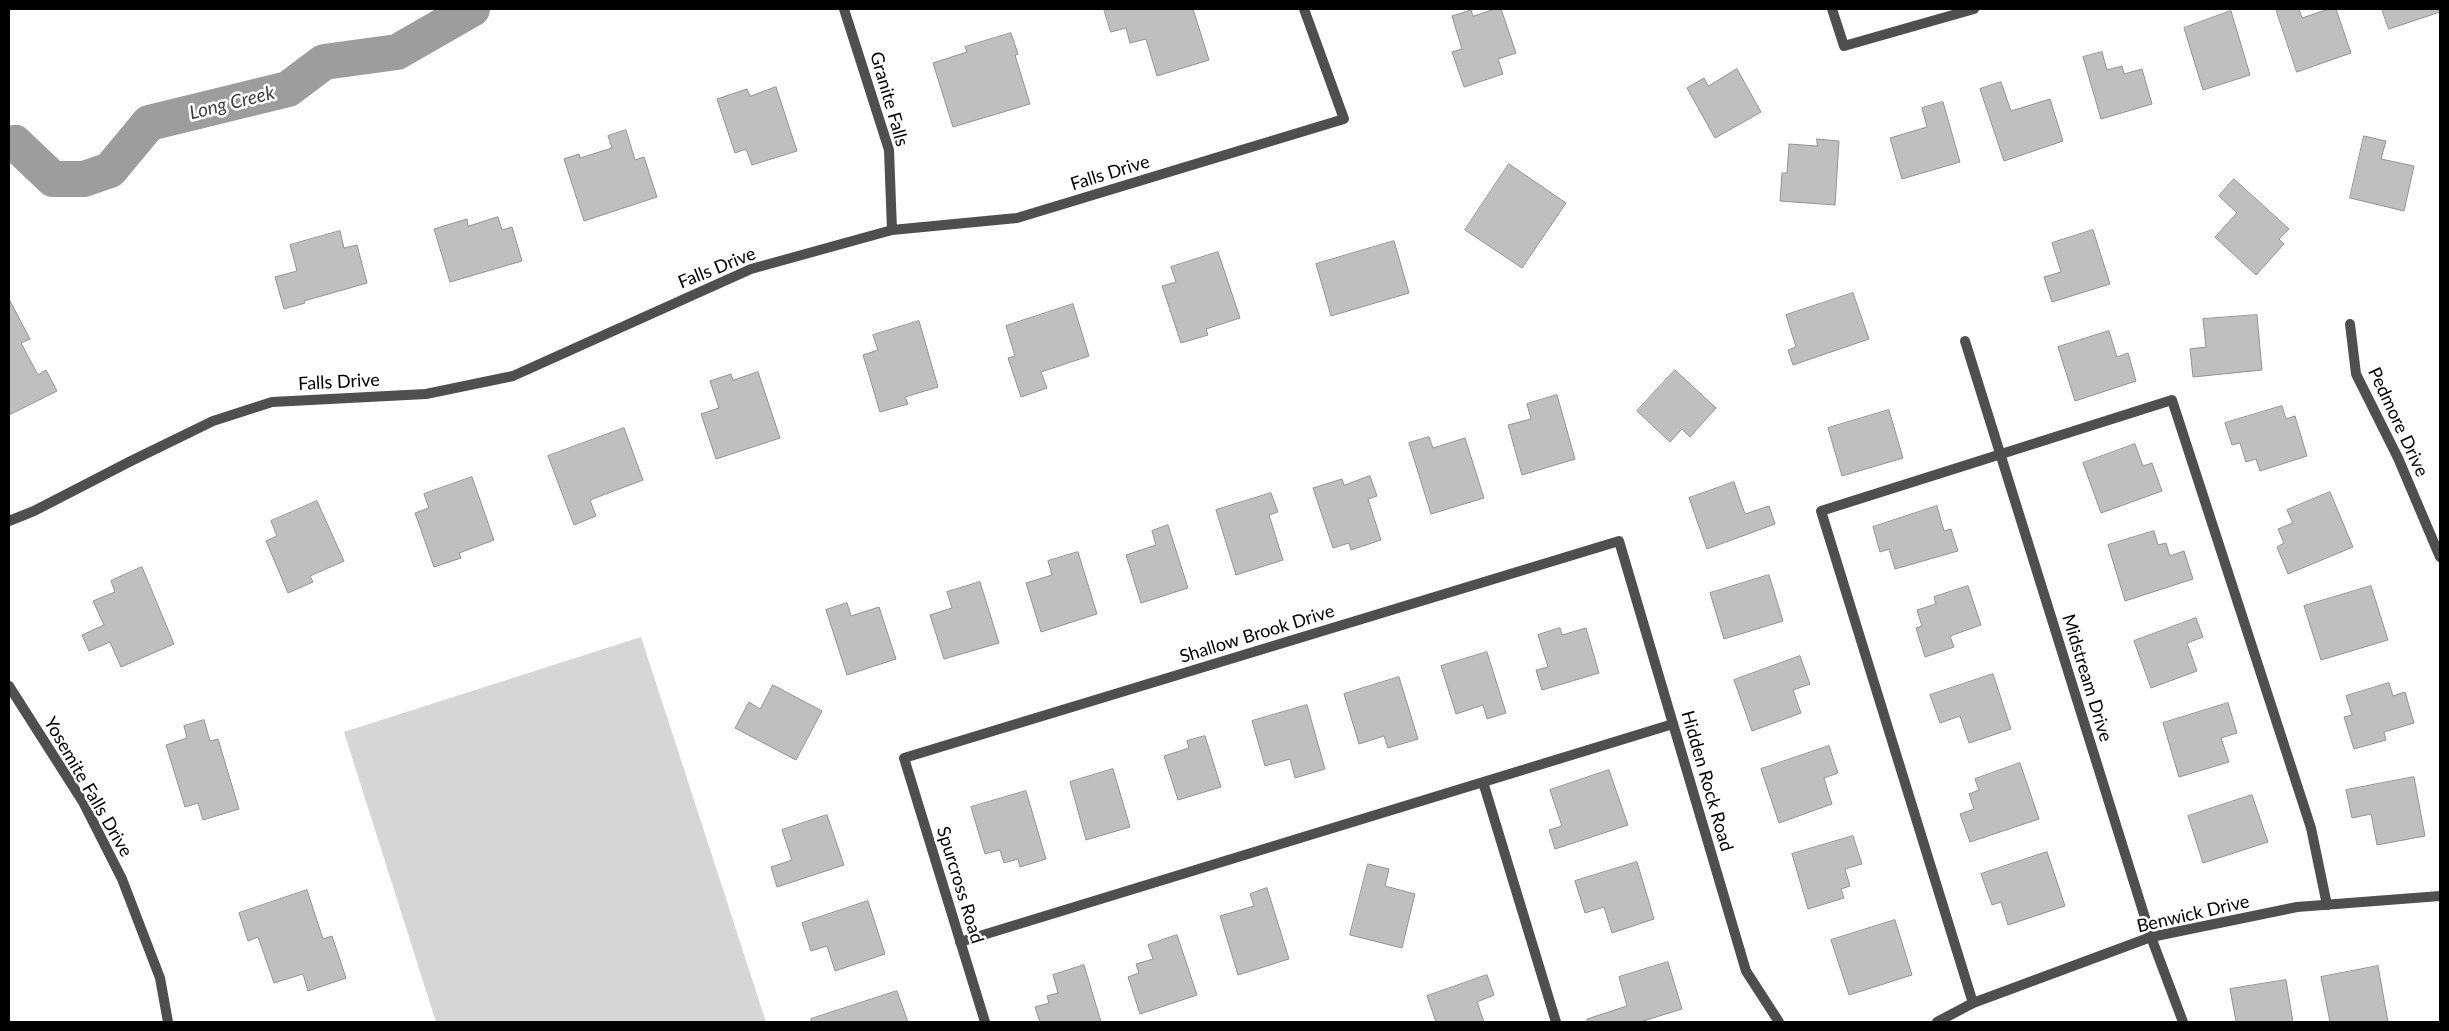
<!DOCTYPE html>
<style>
body{margin:0}
#map{position:relative;width:2449px;height:1031px;overflow:hidden;background:#fff;font-family:Lato,sans-serif}
canvas{display:block}
.frame{position:absolute;inset:0;border:10px solid #000;pointer-events:none}
</style>
<div id="map">
<canvas width="2449" height="1031"></canvas>
<div class="frame"></div>
</div>
<script>
const g = document.querySelector('canvas').getContext('2d');
g.lineJoin = 'round';
function fill(path, color) {
  g.fillStyle = color;
  g.fill(path, 'evenodd');
}
function stroke(path, color, width, dash) {
  g.strokeStyle = color;
  g.lineWidth = width;
  g.lineCap = dash ? 'butt' : 'round';
  g.setLineDash(dash || []);
  g.stroke(path);
}
function write(font, color, halo, rows, align = 'center') {
  g.font = font + ' Lato,sans-serif';
  g.lineWidth = 5;
  g.setLineDash([]);
  g.textBaseline = 'middle';
  g.strokeStyle = halo;
  g.fillStyle = color;
  for (const [text, x, y, turn = 0] of rows) {
    g.save();
    g.translate(x, y);
    g.rotate((+turn || 0) * Math.PI / 180);
    g.textAlign = isNaN(turn) ? turn : align;
    if (halo) g.strokeText(text, 0, 0);
    g.fillText(text, 0, 0);
    g.restore();
  }
}
const green = new Path2D(`
 M641,637L766,1022H436L344,732Z`);
const river = new Path2D(`
 M9,145L15,143L53,179H84L110,170L149,123L288,89L324,62L397,52L472,9`);
const building = new Path2D(`
 M1104,9H1193L1209,60L1157,76L1146,39L1130,43L1126,28L1111,32Z
 M1495,9H1501L1516,53L1498,59L1503,74L1464,87L1452,52L1462,49L1452,16L1471,10L1473,16Z
 M2276,9H2299L2302,18L2329,9H2336L2351,53L2297,72Z
 M2382,9H2440V12L2389,29Z
 M2231,11L2250,75L2203,90L2184,28Z
 M1011,33L1018,54L1015,55L1030,104L953,127L933,63L967,52L965,47Z
 M2102,52L2107,70L2122,66L2124,74L2142,69L2152,104L2101,119L2083,57Z
 M1737,69L1761,112L1715,138L1687,88L1704,78L1708,86Z
 M2001,82L2011,111L2050,99L2063,141L2004,161L1980,89Z
 M776,87L797,151L752,165L746,149L735,153L717,99L747,89L750,96Z
 M1943,102L1960,162L1902,179L1890,138L1927,127L1922,108Z
 M626,130L635,160L644,157L657,197L584,221L564,159L579,154L580,158L612,148L608,136Z
 M2364,136L2386,141L2381,159L2414,166L2404,211L2350,198Z
 M1817,139L1839,141L1835,205L1780,201L1782,173H1787L1789,144L1817,146Z
 M1509,164L1566,203L1522,268L1465,230Z
 M2234,179L2289,229L2279,239L2284,244L2256,275L2215,237L2237,213L2219,196Z
 M498,217L502,230L512,227L522,261L450,282L434,229L467,219L468,226Z
 M2093,230L2110,284L2052,302L2044,277L2061,272L2052,243Z
 M340,231L344,248L357,245L367,283L304,301L305,303L284,309L275,277L297,271L290,245Z
 M1394,241L1409,293L1331,316L1316,264Z
 M1218,252L1240,318L1206,329L1208,335L1181,343L1162,286L1176,282L1171,267Z
 M1853,293L1869,339L1793,365L1788,350L1796,347L1786,315Z
 M9,299L30,339L21,343L38,375L46,370L57,391L9,415Z
 M1073,304L1089,356L1041,372L1047,388L1021,397L1008,358L1015,356L1006,326Z
 M2257,315L2262,370L2193,377L2190,349L2206,347L2203,319Z
 M919,321L938,387L905,397L908,404L880,412L863,355L878,350L873,335Z
 M2109,331L2117,357L2128,353L2136,381L2075,401L2058,347Z
 M1675,370L1716,408L1690,437L1682,429L1670,442L1637,411Z
 M758,372L780,438L716,459L701,414L719,408L710,381L731,374L733,380Z
 M1557,395L1575,459L1522,475L1508,425L1531,419L1527,404Z
 M2282,406L2286,419L2295,416L2307,456L2260,471L2256,459L2246,462L2240,443L2232,445L2225,423Z
 M1889,410L1903,458L1842,476L1828,428Z
 M624,428L643,480L590,500L596,516L574,525L548,456Z
 M1429,437L1433,448L1465,438L1484,498L1431,514L1409,443Z
 M2135,444L2143,466L2152,463L2162,491L2101,513L2083,463Z
 M1370,476L1377,496L1368,499L1381,540L1351,550L1349,543L1333,548L1313,488L1342,479L1344,485Z
 M472,477L494,540L459,553L461,558L434,567L415,513L429,508L424,494Z
 M1734,482L1745,514L1769,506L1775,524L1707,549L1689,498Z
 M2330,492L2353,547L2288,574L2277,547L2284,543L2278,529L2293,523L2287,510Z
 M1271,493L1278,512L1269,515L1283,560L1236,575L1216,510Z
 M317,501L344,561L310,576L313,582L288,593L266,541L277,536L271,521Z
 M1937,506L1944,531L1951,529L1958,551L1895,569L1889,549L1880,552L1873,527Z
 M1168,525L1188,588L1141,603L1126,555L1156,545L1152,531Z
 M2154,531L2158,545L2166,543L2170,556L2184,551L2193,579L2125,601L2108,545Z
 M1078,552L1097,614L1041,632L1026,583L1052,575L1048,561Z
 M142,567L174,644L121,667L110,642L89,651L82,635L104,625L93,601L115,592L111,581Z
 M1769,575L1783,621L1724,639L1710,593Z
 M980,582L999,643L944,659L930,615L952,608L947,592Z
 M1968,586L1981,625L1950,636L1954,647L1925,657L1916,628L1922,626L1917,610L1936,604L1934,597Z
 M2371,586L2388,640L2321,660L2304,606Z
 M847,603L851,616L879,607L896,659L847,675L826,610Z
 M2196,618L2203,637L2187,643L2197,671L2151,688L2134,641Z
 M1560,628L1562,635L1586,628L1599,673L1542,690L1536,670L1548,667L1538,635Z
 M1487,652L1506,713L1487,719L1483,705L1456,714L1441,666Z
 M1800,656L1810,684L1793,690L1801,713L1752,731L1734,680Z
 M1993,674L2011,729L1969,743L1960,716L1940,723L1930,695Z
 M1399,677L1418,739L1388,748L1384,736L1359,744L1344,694Z
 M2389,683L2393,696L2405,692L2414,723L2384,732L2386,740L2354,749L2344,717L2352,715L2346,696Z
 M773,685L822,711L796,760L735,728L749,702L760,709Z
 M2228,703L2237,733L2221,738L2229,762L2179,777L2163,723Z
 M1307,705L1325,769L1295,778L1290,759L1265,766L1252,721Z
 M204,720L210,741L218,739L239,809L203,820L198,803L185,807L166,745L187,738L184,726Z
 M1205,736L1221,787L1178,800L1164,756L1189,748L1187,741Z
 M1829,746L1838,773L1824,778L1832,804L1779,823L1761,769Z
 M2020,763L2039,819L1970,842L1960,814L1974,809L1969,794L1979,790L1975,779Z
 M1113,769L1130,827L1086,840L1070,782Z
 M1609,770L1628,825L1555,849L1549,830L1562,826L1550,790Z
 M2414,777L2425,836L2377,845L2371,814L2352,818L2346,790Z
 M1026,791L1046,859L1020,867L1018,859L1004,863L1000,850L985,854L971,807Z
 M2252,795L2268,842L2203,863L2188,816Z
 M827,815L844,865L777,887L771,867L792,860L782,830Z
 M1853,836L1862,864L1845,869L1850,886L1841,889L1844,898L1808,909L1792,854Z
 M2047,852L2065,906L2008,925L2001,902L1992,905L1981,874Z
 M1637,862L1654,919L1612,933L1604,907L1585,913L1575,881Z
 M1368,864L1389,869L1385,886L1415,894L1402,948L1350,935Z
 M1267,888L1289,959L1238,975L1220,916L1254,906L1250,894Z
 M307,890L323,939L332,936L346,978L308,991L303,974L274,983L258,937L248,941L239,913Z
 M868,901L885,954L835,971L827,946L811,951L802,923Z
 M1895,920L1912,975L1849,995L1831,940Z
 M1177,935L1197,995L1140,1014L1128,977L1139,973L1136,964L1153,959L1148,945Z
 M1668,962L1682,1009L1640,1022H1587V1019L1627,1006L1619,977Z
 M1084,965L1101,1022H1040L1035,1007L1049,1003L1047,996L1058,993L1053,975Z
 M2378,966L2388,1022H2330L2321,977Z
 M1487,975L1494,995L1477,1002L1484,1022H1436L1427,996Z
 M2286,980L2293,1022H2236L2230,989Z
 M897,991L908,1022H812L811,1019Z`);
const service = new Path2D(`
 M1483,782L1556,1022
 M960,942L1673,724
 M1973,1003L1821,511L2172,400L2311,828L2327,905`);
const minor = new Path2D(`
 M844,9L889,150L892,230
 M1832,9L1844,46L1974,9
 M2350,324L2356,374L2398,458L2440,557
 M1965,341L2151,937L2183,1022
 M9,521L34,511L131,461L213,421L272,402L426,394L513,376L751,269L892,230L1017,218L1344,119L1304,9
 M9,686L83,802L122,879L160,978L168,1022
 M985,1022L904,758L1619,541L1746,971L1779,1022
 M1937,1022L1973,1003L2151,937L2297,907L2440,896`);
const streetNames = [
 ["Granite Falls",889,99,74],
 ["Falls Drive",1110,173,-17],
 ["Falls Drive",717,268,-22],
 ["Falls Drive",339,382,-3],
 ["Pedmore Drive",2398,422,65],
 ["Shallow Brook Drive",1257,634,-17],
 ["Midstream Drive",2087,678,73],
 ["Hidden Rock Road",1707,781,74],
 ["Yosemite Falls Drive",88,787,60],
 ["Spurcross Road",960,885,73],
 ["Benwick Drive",2193,914,-13]
];
const waterNames = [
 ["Long Creek",232,103,-14]
];
fill(green, '#d6d6d6');
stroke(river, '#9d9d9d', 36);
fill(building, '#bfbfbf');
stroke(building, '#939393', 1);
stroke(service, '#4f4f4f', 10);
stroke(minor, '#4f4f4f', 10);
write('18px', '#000', '#fff', streetNames);
write('italic 19px', '#3e3e3e', '#fff', waterNames);
</script>
